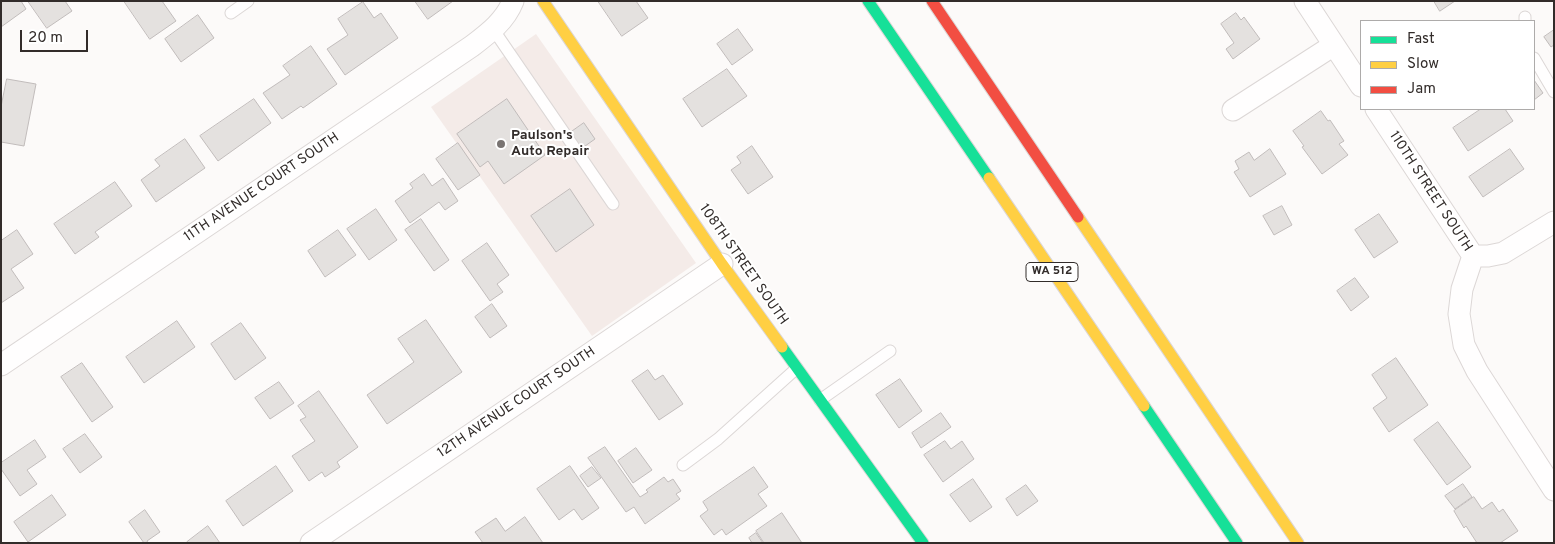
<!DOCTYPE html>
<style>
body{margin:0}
#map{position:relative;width:1555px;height:544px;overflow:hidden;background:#fcfaf9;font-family:Overpass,sans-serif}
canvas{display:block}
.frame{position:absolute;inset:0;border:2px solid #322c2a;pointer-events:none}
.legend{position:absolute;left:1360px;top:20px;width:175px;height:90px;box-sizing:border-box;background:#fff;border:1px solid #adabaa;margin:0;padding:6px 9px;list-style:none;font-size:15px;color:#322c2a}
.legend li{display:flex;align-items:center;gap:10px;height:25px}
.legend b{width:25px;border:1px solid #adabaa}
.scale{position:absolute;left:20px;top:30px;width:68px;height:22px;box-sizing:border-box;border:2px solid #322c2a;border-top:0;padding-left:6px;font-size:15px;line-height:18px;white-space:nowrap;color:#322c2a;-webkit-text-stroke:4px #fff;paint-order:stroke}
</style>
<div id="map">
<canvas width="1555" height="544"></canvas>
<div class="frame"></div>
<ul class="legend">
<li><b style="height:6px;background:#16e098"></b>Fast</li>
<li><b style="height:6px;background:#ffcf43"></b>Slow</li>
<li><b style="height:6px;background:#f24e42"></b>Jam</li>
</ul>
<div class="scale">20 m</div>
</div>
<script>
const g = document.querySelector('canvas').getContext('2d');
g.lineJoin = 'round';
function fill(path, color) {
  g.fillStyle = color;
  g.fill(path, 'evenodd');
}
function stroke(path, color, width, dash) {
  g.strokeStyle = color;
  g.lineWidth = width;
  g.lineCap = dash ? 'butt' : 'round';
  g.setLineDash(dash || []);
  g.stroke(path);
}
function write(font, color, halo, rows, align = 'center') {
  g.font = font + ' Overpass,sans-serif';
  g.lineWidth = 4;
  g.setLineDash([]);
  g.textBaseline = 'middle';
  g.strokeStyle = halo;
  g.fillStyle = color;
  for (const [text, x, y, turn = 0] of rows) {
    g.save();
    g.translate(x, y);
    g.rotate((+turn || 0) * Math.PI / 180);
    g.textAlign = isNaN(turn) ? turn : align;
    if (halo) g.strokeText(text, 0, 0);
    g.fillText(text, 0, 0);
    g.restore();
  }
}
const built = new Path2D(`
 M536,34L696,263L592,336L431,107Z`);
const building = new Path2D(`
 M1,1H21L26,9L1,27Z
 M28,1H65L72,11L47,28Z
 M124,1H162L176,21L150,39Z
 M415,1H453L428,19Z
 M598,1H636L648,18L622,36Z
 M1434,1H1455L1440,11Z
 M363,2L374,18L381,13L398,38L345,75L327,49L348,35L338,19Z
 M1236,13L1241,20L1244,17L1260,39L1233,59L1226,49L1234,43L1221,24Z
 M198,15L214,38L181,62L165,39Z
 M738,29L753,50L732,65L717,44Z
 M1554,30V45L1551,47L1544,37Z
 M311,46L337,84L303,108L301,106L282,119L263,93L290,75L283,66Z
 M727,69L747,96L702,127L683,99Z
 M7,79L36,84L24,146L1,142V107Z
 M1534,80L1543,93L1534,100Z
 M254,99L271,123L218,161L200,136Z
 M507,99L545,155L504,184L488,161L480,167L457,134Z
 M1481,109H1505L1513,121L1468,151L1453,128Z
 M1321,111L1328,121L1330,120L1344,141L1339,144L1348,155L1322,174L1302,147L1304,146L1293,131Z
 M584,123L595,139L578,151L567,135Z
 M185,139L205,168L156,202L141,180L160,166L155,160Z
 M458,143L480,175L458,190L436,159Z
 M752,146L773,177L748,194L731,170L741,163L737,157Z
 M1270,149L1286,174L1250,197L1234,172L1239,169L1235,161L1249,152L1254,160Z
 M1510,149L1524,169L1483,197L1469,177Z
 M424,174L432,186L443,178L458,201L445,210L439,202L410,223L395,201L413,188L410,184Z
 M115,182L132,206L95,232L99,237L75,254L54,224Z
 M570,189L594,225L556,252L531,216Z
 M1282,206L1292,225L1274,235L1263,216Z
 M376,209L397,240L369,260L347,229Z
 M1379,214L1398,242L1374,258L1355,230Z
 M421,219L449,260L434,271L405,230Z
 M17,230L33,254L11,269L24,288L1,303V241Z
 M338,230L356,255L325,277L308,251Z
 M487,243L509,275L497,284L503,292L490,301L462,261Z
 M1355,278L1369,297L1351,311L1337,291Z
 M492,304L507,326L490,338L475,317Z
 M426,320L462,372L387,424L367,395L414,362L398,339Z
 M177,321L195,347L144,383L126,357Z
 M241,323L266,358L235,380L211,344Z
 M1396,358L1428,405L1389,432L1373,408L1387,398L1372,375Z
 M82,363L113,407L92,422L61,377Z
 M648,370L655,380L663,375L683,404L659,420L632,381Z
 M900,379L922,411L899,428L876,395Z
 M279,382L294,403L270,419L255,398Z
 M319,391L358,447L337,462L340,467L325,477L322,472L309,481L292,456L315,441L300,420L306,417L298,406Z
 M941,413L951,427L921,448L912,433Z
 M1438,422L1471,467L1447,485L1414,440Z
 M85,434L102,457L80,473L63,449Z
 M35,440L46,457L27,470L37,484L20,496L1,469V463Z
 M945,441L951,449L962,441L974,459L943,482L924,455Z
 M605,447L640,497L648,492L646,490L664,477L668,482L673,479L681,491L676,494L680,499L645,524L634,507L626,512L588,458Z
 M636,448L652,470L633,483L618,461Z
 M276,466L293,491L243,526L226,501Z
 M570,466L599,508L582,520L574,509L559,520L537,489Z
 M592,467L601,478L588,487L580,476Z
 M754,467L768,487L758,494L767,506L726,535L722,529L714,535L700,516L708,510L703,502Z
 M973,479L992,507L970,522L950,495Z
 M1463,484L1472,497L1455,509L1445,496Z
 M1026,485L1038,501L1017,516L1006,499Z
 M52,495L66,515L28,542L14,522Z
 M1474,497L1482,509L1492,502L1499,512L1503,509L1518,531L1500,543H1477L1466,526L1464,528L1454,511Z
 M145,510L160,532L147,541L148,543H144L129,522Z
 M782,513L802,543H764L756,531Z
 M525,517L543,543H483L475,532L496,518L505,531Z
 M208,526L220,543H187V542Z
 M756,533L763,543H752L749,538Z`);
const lane = new Path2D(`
 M231,13L248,1
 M1525,17V21
 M493,29L613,204
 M1534,58L1554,92
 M820,400L890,351
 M683,465L718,439L797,368`);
const street = new Path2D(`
 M1305,1L1361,86
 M1376,109L1473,256L1462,289L1459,314L1464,345L1477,371L1554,490
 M1233,110L1334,45
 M1473,256H1488L1503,253L1554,222
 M1,365L472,46C489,33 505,21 513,1
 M311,543L722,264`);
const fast = new Path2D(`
 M868,1L989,178
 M782,347L923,543
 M1144,406L1237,543`);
const slow = new Path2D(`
 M543,1L722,264L782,347
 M989,178L1144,406
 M1078,217L1298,543`);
const jam = new Path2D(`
 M932,1L1078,217`);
const markers = [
 [501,144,5,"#797472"]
];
const shields = [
 [1052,272,52]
];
const shieldNames = [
 ["WA 512",1052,272]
];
const poiNames = [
 ["Paulson's",511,136],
 ["Auto Repair",511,152]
];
const streetNames = [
 ["11TH AVENUE COURT SOUTH",262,188,-34],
 ["110TH STREET SOUTH",1430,192,57],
 ["108TH STREET SOUTH",743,265,55],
 ["12TH AVENUE COURT SOUTH",517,403,-34]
];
fill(built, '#f4ebe8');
fill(building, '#e4e1df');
stroke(building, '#c1bcbb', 1);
stroke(lane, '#dcd7d6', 13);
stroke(street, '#dcd7d6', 23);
stroke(fast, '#dcd7d6', 13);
stroke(slow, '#dcd7d6', 13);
stroke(jam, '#dcd7d6', 13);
stroke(lane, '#fffefe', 11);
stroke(street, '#fffefe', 21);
stroke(fast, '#16e098', 11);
stroke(slow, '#ffcf43', 11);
stroke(jam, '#f24e42', 11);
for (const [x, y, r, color] of markers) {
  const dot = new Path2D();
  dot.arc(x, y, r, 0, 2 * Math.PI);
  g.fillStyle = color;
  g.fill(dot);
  stroke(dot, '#fff', 2);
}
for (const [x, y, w] of shields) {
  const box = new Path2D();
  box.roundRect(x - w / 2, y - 9.5, w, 19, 4);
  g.fillStyle = '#fff';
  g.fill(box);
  stroke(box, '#322c2a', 1);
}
write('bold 12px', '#322c2a', null, shieldNames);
write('bold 14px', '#322c2a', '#fff', poiNames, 'left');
write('14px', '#322c2a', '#fff', streetNames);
</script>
